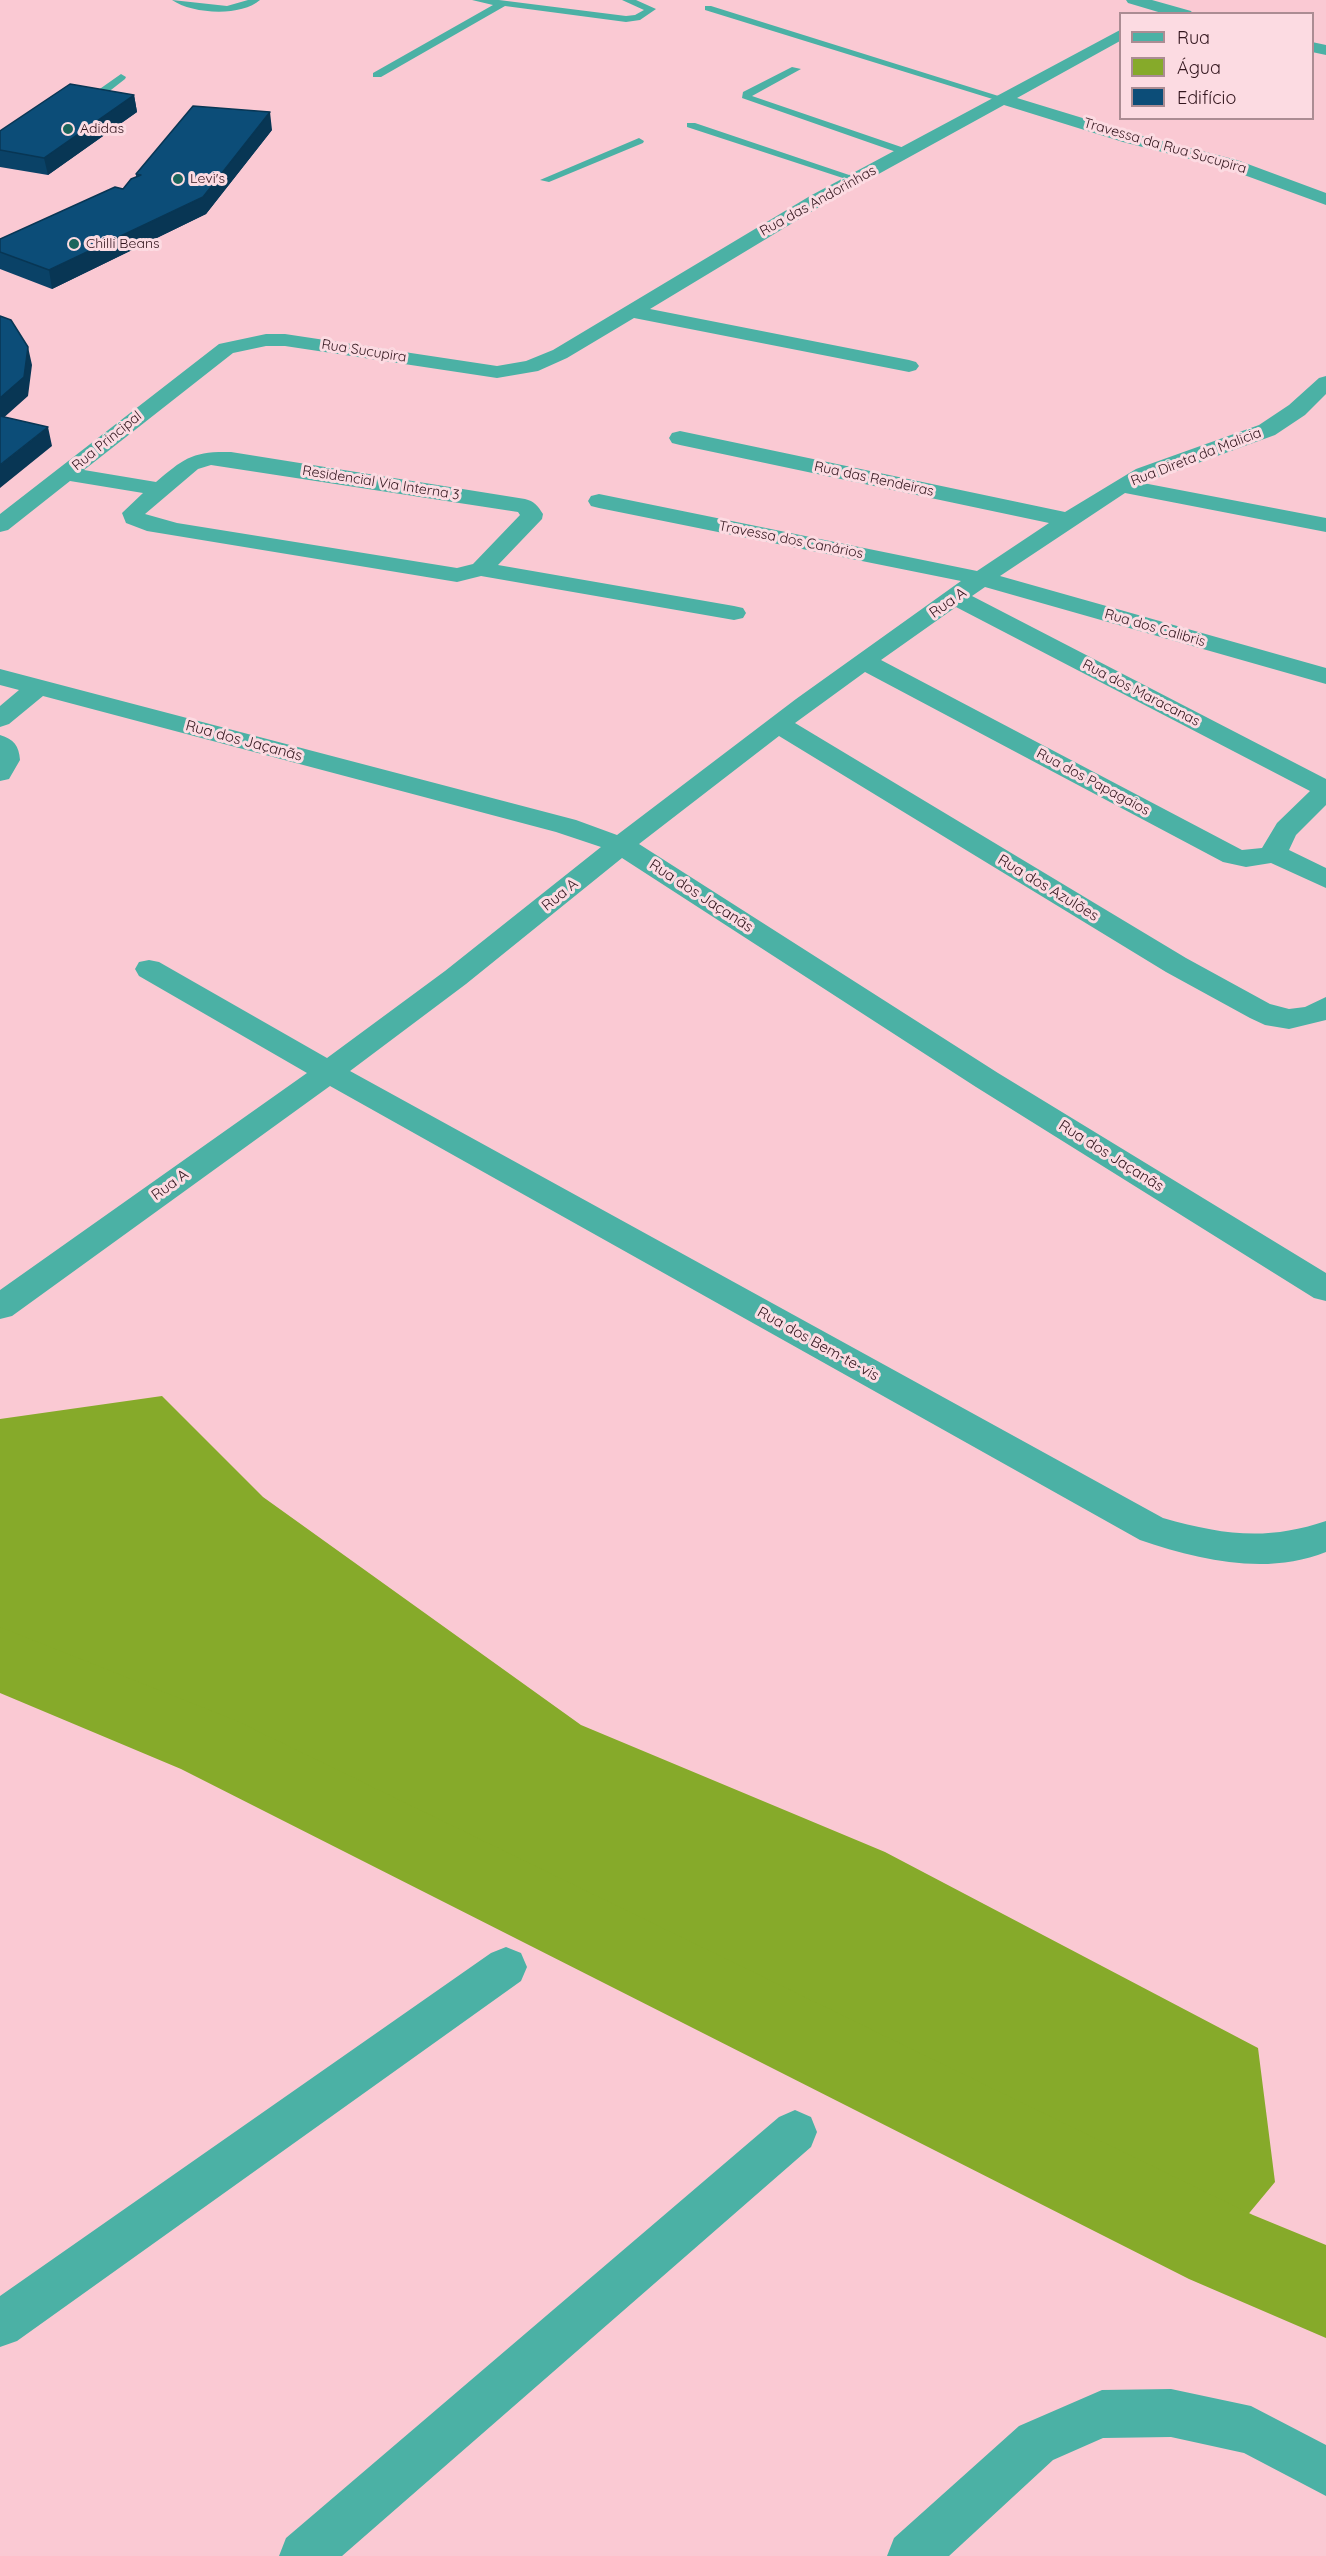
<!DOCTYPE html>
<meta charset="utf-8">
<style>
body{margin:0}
#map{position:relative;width:1326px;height:2556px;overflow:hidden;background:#fac9d3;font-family:Quicksand,sans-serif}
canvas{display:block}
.legend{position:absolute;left:1119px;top:12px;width:195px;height:108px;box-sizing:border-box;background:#fcdbe2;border:2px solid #ab8c93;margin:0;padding:8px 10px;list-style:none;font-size:18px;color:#32151d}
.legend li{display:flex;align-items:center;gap:12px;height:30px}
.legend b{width:30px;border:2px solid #ab8c93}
</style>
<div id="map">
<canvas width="1326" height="2556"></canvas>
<ul class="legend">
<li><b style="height:8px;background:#4bb1a5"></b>Rua</li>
<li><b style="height:16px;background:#86aa2a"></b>Água</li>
<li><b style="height:16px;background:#0c4d78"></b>Edifício</li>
</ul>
</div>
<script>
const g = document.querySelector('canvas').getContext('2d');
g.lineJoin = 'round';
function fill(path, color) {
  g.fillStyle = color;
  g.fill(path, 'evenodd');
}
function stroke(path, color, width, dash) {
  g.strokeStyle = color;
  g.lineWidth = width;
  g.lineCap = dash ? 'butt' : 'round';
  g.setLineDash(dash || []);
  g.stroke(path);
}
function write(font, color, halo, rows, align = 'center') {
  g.font = font + ' Quicksand,sans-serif';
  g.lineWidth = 6;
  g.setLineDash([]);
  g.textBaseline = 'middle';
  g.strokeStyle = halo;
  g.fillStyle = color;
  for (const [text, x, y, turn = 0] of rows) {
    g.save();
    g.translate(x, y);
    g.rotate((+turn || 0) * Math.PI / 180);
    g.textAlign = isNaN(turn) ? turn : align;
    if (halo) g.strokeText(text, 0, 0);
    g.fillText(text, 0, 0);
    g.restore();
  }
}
const water = new Path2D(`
 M162,1396L263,1497L581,1725L885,1852L1258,2048L1275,2182L1221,2247L209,1745L0,1659V1419Z`);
const river = new Path2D(`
 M0,1627L237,1721L1253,2215L1326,2245V2338L1189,2279L181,1769L0,1693Z`);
const lane = new Path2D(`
 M172,0L227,6L248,0H260C241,17 192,14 172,0Z
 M472,0H499L626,16L635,15L644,10L622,0H636L656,9L640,20L626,22L505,6L381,77H373V73L493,5Z
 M705,6H711L1008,99L999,101L705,10Z
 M792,67L801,69L752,96L910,150V154H902L742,98L743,92Z
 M121,74L126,77L125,79L102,97H94V93Z
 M687,123H695L861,179L852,181L687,127Z
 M639,138L644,141L643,143L549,182L540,180Z`);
const street = new Path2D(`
 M1126,0H1152L1191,11L1193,14H1165L1128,3Z
 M1120,30V41L1017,98L1135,134L1237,160L1326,193V205L1225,168L1123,142L1004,105L824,204L650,309L909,360L916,362L919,366L916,370L909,372L634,318L567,358L538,371L497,378L285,346H266L233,353L84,470L156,482C184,458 193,451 231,452L525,499C534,501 538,506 543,514L542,519L498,565L734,606L743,608L746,613L743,618L734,620L481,576L457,582L147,531L126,523L122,513L143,493L70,481L8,530L0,532V514L219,344L266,334H285L497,366L526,361L553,350L810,196ZM211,465L518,512L520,515L473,564L457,568L177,523L145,514L198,469Z
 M1312,42L1326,45V55L1312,52Z
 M1326,376V394L1305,415L1275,435L1143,483L1326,518V532L1125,493L1000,576L1326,668V684L985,587L972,596L1326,779V805L1296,835L1289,850L1326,868V888L1271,863L1246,867L1223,862L865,672L795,723L1186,958L1270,1004L1289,1009L1305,1007L1326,997V1020L1289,1029L1265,1025L1250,1018L1166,972L779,736L639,844L998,1073L1326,1273V1301L1314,1298L976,1087L622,858L466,984L350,1071L1163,1518C1223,1535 1267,1541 1326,1521V1552C1266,1576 1199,1560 1140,1540L330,1086L12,1316L0,1319V1290L307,1073L139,976L135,969L139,962L149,960L159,962L327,1058L445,971L601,847L556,832L43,696L9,724L0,727V706L19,690L0,685V669L576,820L617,835L796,699L961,581L599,508L591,506L588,501L591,496L599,494L977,571L1049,523L680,445L672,443L669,438L672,433L680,431L1065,512L1136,469L1259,425L1289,405L1319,378ZM956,607L1310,791L1277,823L1262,848L1242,850L881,660Z
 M0,735C14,739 19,746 20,760L9,779L0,781Z
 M506,1947L521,1953L527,1967L521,1981L17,2341L0,2347V2296L491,1953Z
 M795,2110L811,2117L817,2132L811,2147L342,2556H279L286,2538L779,2117Z
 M1171,2389L1251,2406L1326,2445V2496L1244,2453L1171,2437L1103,2438L1053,2460L949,2556H887L894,2538L1019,2426L1102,2390Z`);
const wall = new Path2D(`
 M134,95L137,112L48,175L0,167V131Z
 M272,130L206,214L52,289L0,269V239L123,189L136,177V174Z`);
const shadedWall = new Path2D(`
 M134,95L137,112L48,175L44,158Z
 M270,112L272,130L206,214L52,289L49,270Z
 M28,347L32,365L28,396L0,421V398Z
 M48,427L52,446L0,488V465Z`);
const building = new Path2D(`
 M70,84L134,95L44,158L0,150V131Z
 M193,106L270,112L203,197L49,270L0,252V239L115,187L123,189L131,179L141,175L136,174Z
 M0,316L11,320L28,347L24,377L0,398Z
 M0,416L48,427L0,465Z`);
const markers = [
 [68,129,6,"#1a655c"],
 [178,179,6,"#1a655c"],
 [74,244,6,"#1a655c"]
];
const farPoinames = [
 ["Adidas",80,129],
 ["Levi's",190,179],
 ["Chilli Beans",86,244]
];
const farStreetnames = [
 ["Travessa da Rua Sucupira",1165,146,16],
 ["Rua das Andorinhas",818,201,-29],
 ["Rua Sucupira",364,351,9],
 ["Rua Principal",107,441,-39],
 ["Rua Direta da Malicia",1196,457,-21],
 ["Rua das Rendeiras",874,479,12],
 ["Residencial Via Interna 3",381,483,9],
 ["Travessa dos Canários",791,540,11],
 ["Rua dos Calibris",1155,628,16],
 ["Rua dos Maracanas",1141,693,27],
 ["Rua dos Papagaios",1093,782,28]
];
const streetNames = [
 ["Rua A",948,603,-35],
 ["Rua dos Jaçanãs",244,741,15],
 ["Rua dos Azulões",1048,888,31],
 ["Rua A",560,895,-39],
 ["Rua dos Jaçanãs",701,896,33],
 ["Rua dos Jaçanãs",1111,1156,32],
 ["Rua A",170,1185,-36],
 ["Rua dos Bem-te-vis",818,1344,29]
];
fill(water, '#86aa2a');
fill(river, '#86aa2a');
fill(lane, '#4bb1a5');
fill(street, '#4bb1a5');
fill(wall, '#0a4267');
fill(shadedWall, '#083654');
fill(building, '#0c4d78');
stroke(building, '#083654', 1.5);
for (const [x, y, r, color] of markers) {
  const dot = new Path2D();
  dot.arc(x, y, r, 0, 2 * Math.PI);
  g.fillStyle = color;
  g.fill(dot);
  stroke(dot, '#fcdbe2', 2);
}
write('14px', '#32151d', '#fcdbe2', farPoinames, 'left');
write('14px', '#32151d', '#fcdbe2', farStreetnames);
write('15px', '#32151d', '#fcdbe2', streetNames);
</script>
